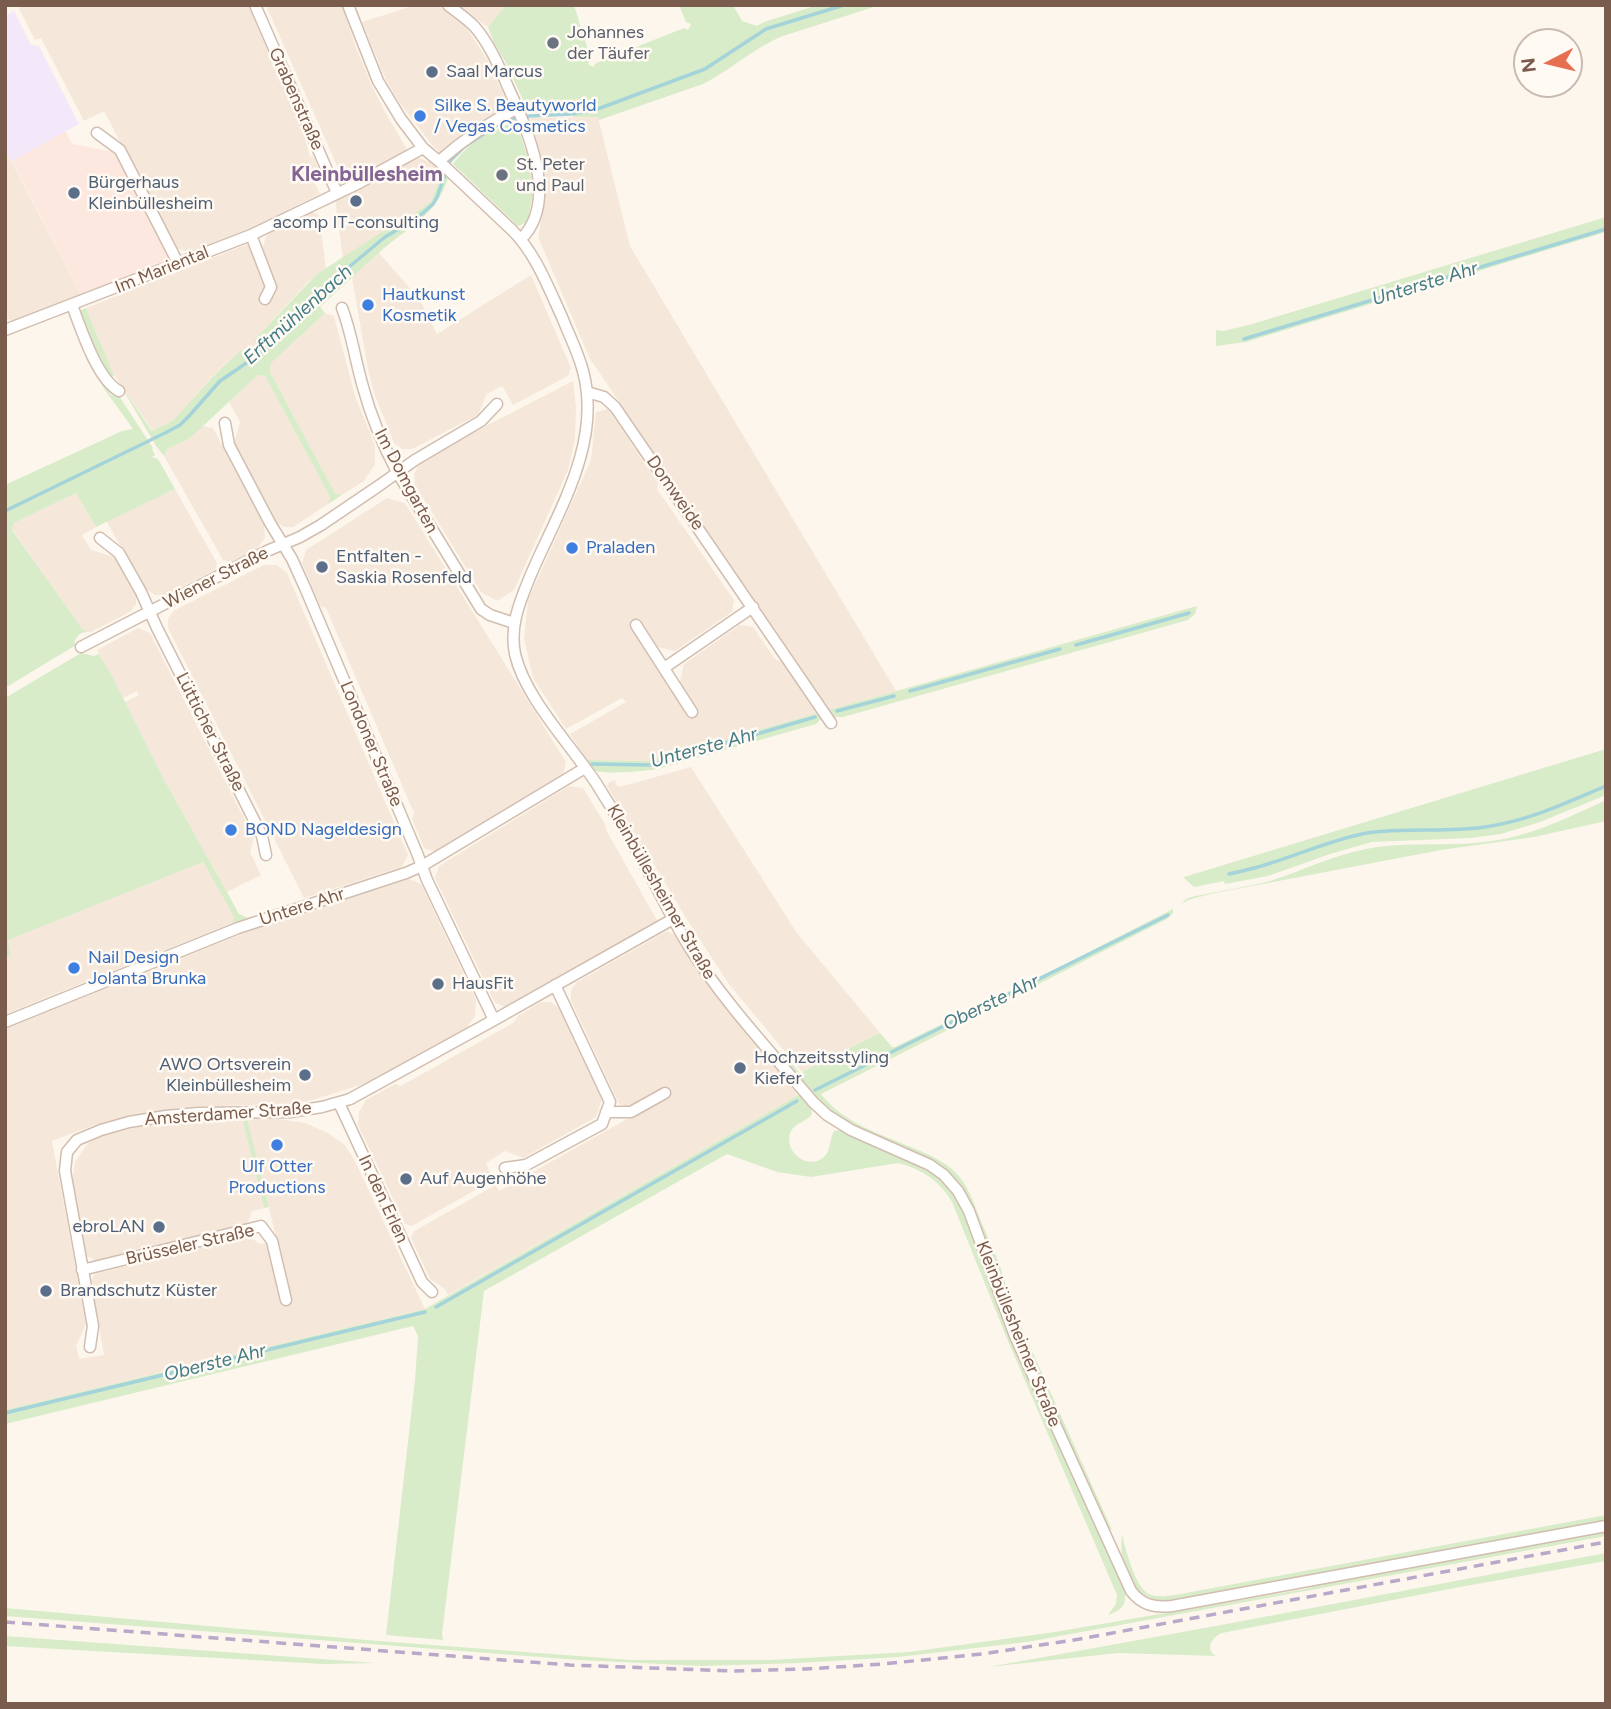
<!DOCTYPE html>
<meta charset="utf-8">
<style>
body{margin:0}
#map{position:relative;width:1611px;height:1709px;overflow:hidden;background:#fdf6ec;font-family:Figtree,sans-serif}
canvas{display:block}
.frame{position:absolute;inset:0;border:7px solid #7a5c4d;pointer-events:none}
.north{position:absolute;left:1513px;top:28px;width:70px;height:70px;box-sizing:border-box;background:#fffaf3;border:2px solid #cabbb1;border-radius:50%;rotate:263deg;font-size:19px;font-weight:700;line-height:28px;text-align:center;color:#7a5c4d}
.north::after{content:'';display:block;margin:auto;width:24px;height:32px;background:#e76f51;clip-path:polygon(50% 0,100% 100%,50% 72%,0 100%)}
</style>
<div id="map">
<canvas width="1611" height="1709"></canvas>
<div class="frame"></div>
<div class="north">N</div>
</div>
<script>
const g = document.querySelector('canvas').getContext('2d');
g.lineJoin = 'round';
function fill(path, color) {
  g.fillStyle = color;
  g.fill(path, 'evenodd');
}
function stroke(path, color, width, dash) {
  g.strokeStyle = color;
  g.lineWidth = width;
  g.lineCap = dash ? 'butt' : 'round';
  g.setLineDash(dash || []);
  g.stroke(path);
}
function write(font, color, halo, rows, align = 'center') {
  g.font = font + ' Figtree,sans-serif';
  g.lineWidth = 5;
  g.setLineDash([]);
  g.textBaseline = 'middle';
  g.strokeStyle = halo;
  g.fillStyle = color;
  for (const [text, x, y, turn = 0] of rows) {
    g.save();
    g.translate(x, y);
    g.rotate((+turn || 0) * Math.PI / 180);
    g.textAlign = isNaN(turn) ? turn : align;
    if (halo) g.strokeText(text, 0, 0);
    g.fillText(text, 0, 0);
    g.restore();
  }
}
const residential = new Path2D(`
 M22,5H248L304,135L310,157L313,156L323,178L314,182L320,194L251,228L188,252L176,248L104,111L84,121L41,38L35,40L18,7Z
 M266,5H342L355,45L371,84L385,112L408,151L353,182L342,177Z
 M416,5H438L466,27L488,61L510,108L493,116L441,153L433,146L399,102L386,80L362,22Z
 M457,5H506L488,27Z
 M598,117L630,246L896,691L830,710L590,359L538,237L544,205L545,182L544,168L530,118Z
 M5,149L81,295L16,322L5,318Z
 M419,158L432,163L442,172L431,201L414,214L388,228L343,259L335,199L395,167Z
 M312,212L319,215L326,268L308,282L254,340L259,347L249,356L243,350L222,366L172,421L153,431L112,372L86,308L248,244L265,287L261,296L270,303L277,288L262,249L267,234Z
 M379,253L415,294H417L437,334L531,275L571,368L568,376L513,405L502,386L487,394L478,415L412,449H402L394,443L374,393L368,369L352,278Z
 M325,313L334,316L355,396L375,445V464L364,481L342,495L335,493L270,372L271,362Z
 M258,375L265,376L330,497L328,504L293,527H284L276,522L234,443L240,422L229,402Z
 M573,381L576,407L575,439L568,470L514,590L497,601L481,592L415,485L414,474L419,465L449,445Z
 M608,409L658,483L657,489L734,600L732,612L675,651L658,647L639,619L629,625L689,718L699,712L680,682L684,664L740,625L753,627L775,659L782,662L817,714L647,761L586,760L570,734L626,702L622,698L566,729L533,678L524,639L528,600L591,460L596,412Z
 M202,426L213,428L264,525L265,538L257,549L231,562L223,560L164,456L167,449L189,439Z
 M175,489L217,563L215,570L166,595H155L146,589L106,521Z
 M76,493L96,527L82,535L91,550L114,557L136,593V604L130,612L91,632L83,631L12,529L14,523Z
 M387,498L405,503L566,762L563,774L435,852L424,848L412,819L414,813L326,608L320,606L302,563L306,550Z
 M264,565H277L287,573L408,855L402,867L304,898L168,628V618L175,610Z
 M138,628L150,633L254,838L250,852L261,875L227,892L166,783L125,702L139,695L137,691L123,698L97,650Z
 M691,767L797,933L880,1033L802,1072L728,983L686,918L607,786L609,782L615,780L616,785L620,787Z
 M569,786L583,788L605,824L606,830L658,922L506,1007L495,1003L435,878L439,866Z
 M203,862L234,917L232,923L5,1014V957L11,954L8,940Z
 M409,879L421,884L476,1000L475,1016L466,1029L376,1080L313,1100L292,1104L185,1107L140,1114L92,1126L52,1141L86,1324L76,1346L79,1359L104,1355L91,1281L95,1274L248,1236L260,1244L267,1243L282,1306L292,1303L247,1118L279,1119L305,1123L326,1132L345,1145L354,1159L425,1309L5,1410V1029L252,930Z
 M667,931L677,935L716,994L798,1095L448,1295L445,1289L430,1279L411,1238L414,1231L496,1185L499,1191L670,1095L665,1087L629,1107L619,1104L571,1001V990L577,982Z
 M541,1002H551L559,1008L602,1099L596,1117L523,1158L505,1151L486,1163L493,1180L412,1226L405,1224L358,1125L359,1112L366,1100L395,1084L401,1086L513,1023L518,1016Z
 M242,1118L264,1208L252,1211L247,1225L96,1261L89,1257H86L72,1180L75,1162L88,1143L100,1136L124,1130L164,1122L202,1119Z`);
const commercial = new Path2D(`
 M66,131L72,144L115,152L169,255L167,260L81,295L12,161Z`);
const education = new Path2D(`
 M14,11L31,45L39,46L79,124L12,161L5,149V75L7,74L5,71V16Z`);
const green = new Path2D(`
 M506,5H574L591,60L588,64L593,67L596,63L684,28L688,30L691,24L686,22L679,5H733L742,21L757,26L764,22L818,5H880L780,37C753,49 730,70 703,84L599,120L598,117H573L572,111L529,113L505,61L494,43L488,27Z
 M516,122L527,155L532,183L533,191L528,222L518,226L453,164C467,144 493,128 516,122Z
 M442,172L448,178C436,217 408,226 380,252C360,270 340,289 320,307L325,313L271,363L270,372L335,493L342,495L328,504L330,497L265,376L258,375L189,439L167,449L164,456L156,446L118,381L152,431L172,421L222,367L243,349L249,356L259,347L254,340L317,274L388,228L414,214L431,201Z
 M1606,217V232L1246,342L1216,346V330L1223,331L1249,325Z
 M86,308L114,376L110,377C98,363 81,328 81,310Z
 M97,377L111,395L119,396L153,448L152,449L155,455L152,457L158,459L175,489L96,527L76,493L14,523L12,530L83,630L88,632C80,632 78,635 74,642L76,645L5,688V485L122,431L133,429L105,390Z
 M1197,606L1195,614L1188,620L843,717H834L829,710Z
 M81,653L94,656L99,654L113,678L166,783L227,892L239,914L248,918L232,923L234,917L203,862L8,940L11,955L5,957V698Z
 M819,713L820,720L816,724L658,769C647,771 601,775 593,770C591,768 587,762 586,760L647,761Z
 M1606,749V795L1540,822L1501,834L1470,838L1372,842L1330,854L1268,876L1225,884L1224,881L1194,887L1184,878V877Z
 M1606,800V821L1534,837L1441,850L1210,894L1188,900L1182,904L1186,899L1191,897C1217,891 1244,888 1270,881C1302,871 1333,855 1366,849C1405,841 1445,847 1484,842C1527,838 1567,818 1606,800Z
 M1173,909V913L1167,919L821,1094C843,1123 881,1134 913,1148C928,1154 944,1161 955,1172C968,1185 974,1203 980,1219C987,1236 995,1252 1001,1269C1006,1285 1010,1300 1016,1315L1112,1530L1107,1528L1020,1334L973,1208L966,1193L957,1181L934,1161L859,1128L836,1115L814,1096L788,1063L790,1061L803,1077L805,1075L802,1072L880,1033L892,1047H895L1069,962Z
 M800,1094L811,1107L812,1114C807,1122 796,1122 791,1131C781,1154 814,1174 827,1153C831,1146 830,1138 834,1131L839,1130C867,1142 918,1159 939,1178C948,1186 954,1195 960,1205L1012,1339L1125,1592C1126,1606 1122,1610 1108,1615L1116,1604L1117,1595L1008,1341L952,1202C940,1181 922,1169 898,1163L811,1177L777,1172L727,1154L484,1291L442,1634L443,1640L386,1635L415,1380L418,1336L413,1326L5,1424V1410L425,1309Z
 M242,1118H247L269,1207L264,1208Z
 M1606,1515V1521L1168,1602C1132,1600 1118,1567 1122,1535C1126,1550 1134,1583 1147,1593C1155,1598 1166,1596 1175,1595Z
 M1606,1531V1536L1027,1642L898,1657L799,1663L702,1666L579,1660L5,1616V1608L366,1640L631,1660H770L909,1652L1055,1632L1305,1589L1325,1583L1391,1572L1405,1567L1481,1555L1502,1549L1508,1550C1541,1545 1573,1537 1606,1531Z
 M1606,1553V1561L1460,1587L1222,1633C1212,1637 1204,1649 1216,1656L1118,1653L988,1667C1194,1631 1400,1591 1606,1553Z
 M5,1636L376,1663L323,1664L5,1646Z`);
const stream = new Path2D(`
 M1244,339L1606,229
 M5,511L165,433L180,425L189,416L220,381L261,353L278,333L298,318L313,296L335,282L349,267L385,237L416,219L433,204L437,197L450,161L464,147L499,124L515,118L530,116L571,114L595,110L705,69L766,29L844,5
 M1076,645L1189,613
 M910,691L1060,649
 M837,711L894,696
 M592,764L650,765L815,717
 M1229,874C1243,871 1257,868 1271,863C1303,853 1334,839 1367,833C1406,827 1446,833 1485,827C1528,821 1566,803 1606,786
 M815,1090L1168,915
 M436,1307L797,1101
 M5,1413L425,1312`);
const street = new Path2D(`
 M255,5L337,193
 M348,5L378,81L401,119L423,148L441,163L512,230C536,254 548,287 562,317C569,335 578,352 583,371C602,442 559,510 532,572C521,599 509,624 515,654C525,698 571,745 596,783C615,813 633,843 650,875C662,898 674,922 688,945C723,1001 770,1051 813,1102L827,1115L851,1130L930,1165L944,1175L958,1191L969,1211L1015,1336L1131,1591C1142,1605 1154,1608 1172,1606L1606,1526
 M448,5C457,12 466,18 474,26C489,43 499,66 508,87C527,129 560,201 521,239
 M97,133L120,150L178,263
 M439,161C463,140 489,122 518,108
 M251,235L271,287L265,299
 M72,305C81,329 97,379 119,391
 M342,308C352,334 355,360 363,387C371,417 383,445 397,472L481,609L490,615L514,623
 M5,330L251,235L357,184L423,148
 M587,392L604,397L615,407L831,723
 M225,423L229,445L270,523L292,559L306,590L417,853L427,880L494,1020
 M100,538L119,553L141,592L157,628L262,836L266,855
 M636,625L692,712
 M81,647L267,551L300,537L321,525L380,485L415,460L481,421L497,404
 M664,668L753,607
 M5,1022L238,928L406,873L422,866L585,768
 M339,1103L422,1282L432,1292
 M606,1112H631L665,1093
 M505,1168L526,1165L602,1124L610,1102L555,985
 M82,1270L261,1226L272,1241L286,1300
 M90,1347L93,1326L65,1171L67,1152L77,1140L101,1130L129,1122L166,1116L198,1113L290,1112L322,1107L350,1099L494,1020L673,919`);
const rail = new Path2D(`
 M5,1622L570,1665L732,1671L806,1669L883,1664L982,1654L1080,1639L1606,1542`);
const markers = [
 [553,43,7,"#6b7280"],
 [432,72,7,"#5c6f8a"],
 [420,116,7,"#3f7fe0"],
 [502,175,7,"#6b7280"],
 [74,193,7,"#5c6f8a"],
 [356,201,7,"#5c6f8a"],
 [368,305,7,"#3f7fe0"],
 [572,548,7,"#3f7fe0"],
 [322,567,7,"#5c6f8a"],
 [231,830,7,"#3f7fe0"],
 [74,968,7,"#3f7fe0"],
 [438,984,7,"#5c6f8a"],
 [740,1068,7,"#5c6f8a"],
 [305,1075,7,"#5c6f8a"],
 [277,1145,7,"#3f7fe0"],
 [406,1179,7,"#5c6f8a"],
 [159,1227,7,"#5c6f8a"],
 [46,1291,7,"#5c6f8a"]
];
const worshipNames = [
 ["Johannes",567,33],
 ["der Täufer",567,54],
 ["St. Peter",516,165],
 ["und Paul",516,186]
];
const serviceNames = [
 ["Saal Marcus",446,72],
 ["Bürgerhaus",88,183],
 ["Kleinbüllesheim",88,204],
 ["acomp IT-consulting",356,223,"center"],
 ["Entfalten -",336,557],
 ["Saskia Rosenfeld",336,578],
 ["HausFit",452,984],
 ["Hochzeitsstyling",754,1058],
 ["Kiefer",754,1079],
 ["AWO Ortsverein",291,1065,"right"],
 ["Kleinbüllesheim",291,1086,"right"],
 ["Auf Augenhöhe",420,1179],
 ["ebroLAN",145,1227,"right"],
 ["Brandschutz Küster",60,1291]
];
const streetNames = [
 ["Grabenstraße",296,99,66],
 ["Im Mariental",162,270,-22],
 ["Im Domgarten",406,481,62],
 ["Domweide",675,493,55],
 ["Wiener Straße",216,578,-27],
 ["Lütticher Straße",210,732,63],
 ["Londoner Straße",371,744,67],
 ["Kleinbüllesheimer Straße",661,892,60],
 ["Untere Ahr",302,907,-18],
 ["Amsterdamer Straße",228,1114,-4],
 ["In den Erlen",383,1199,65],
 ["Brüsseler Straße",190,1245,-13],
 ["Kleinbüllesheimer Straße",1018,1334,68]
];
const shopNames = [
 ["Silke S. Beautyworld",434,106],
 ["/ Vegas Cosmetics",434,127],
 ["Hautkunst",382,295],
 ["Kosmetik",382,316],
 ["Praladen",586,548],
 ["BOND Nageldesign",245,830],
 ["Nail Design",88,958],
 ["Jolanta Brunka",88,979],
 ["Ulf Otter",277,1167,"center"],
 ["Productions",277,1188,"center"]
];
const waterNames = [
 ["Unterste Ahr",1425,284,-17],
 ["Erftmühlenbach",298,315,-42],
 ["Unterste Ahr",704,748,-15],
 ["Oberste Ahr",991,1003,-26],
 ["Oberste Ahr",215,1363,-14]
];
const quarterNames = [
 ["Kleinbüllesheim",367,175]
];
fill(residential, '#f5e8da');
fill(commercial, '#fde8e0');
fill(education, '#f3e8fa');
fill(green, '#d8ecc9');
stroke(stream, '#a5d3da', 3.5);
stroke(street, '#d1beb0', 13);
stroke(street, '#fff', 10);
stroke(rail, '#b9a8c9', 3.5, [10, 7]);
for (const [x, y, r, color] of markers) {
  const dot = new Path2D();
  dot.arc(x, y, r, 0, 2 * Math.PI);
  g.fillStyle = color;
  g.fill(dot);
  stroke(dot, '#fffaf3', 2.5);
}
write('18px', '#5b616d', '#fffaf3', worshipNames, 'left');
write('18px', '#4e5e75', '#fffaf3', serviceNames, 'left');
write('18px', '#7a5c4d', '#fffaf3', streetNames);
write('18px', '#366cbe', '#fffaf3', shopNames, 'left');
write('italic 19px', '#437c86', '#fffaf3', waterNames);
write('bold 21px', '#846695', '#fffaf3', quarterNames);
</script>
